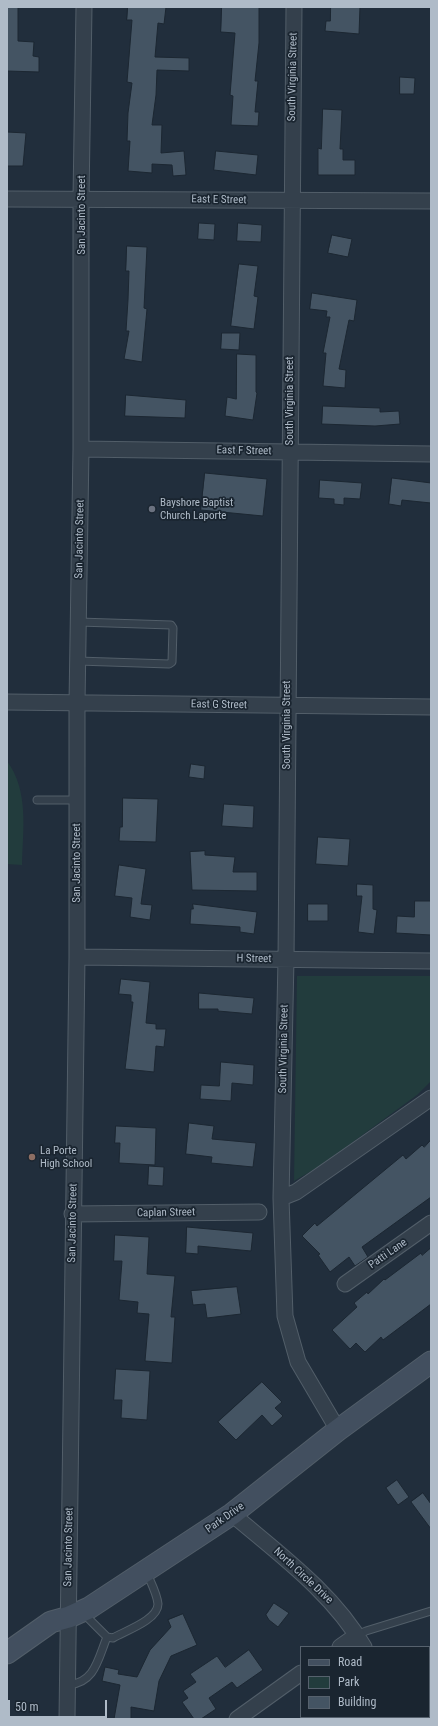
<!DOCTYPE html>
<style>
body{margin:0}
#map{position:relative;width:438px;height:1726px;overflow:hidden;background:#212e3c;font-family:"Roboto Condensed",sans-serif}
canvas{display:block}
.frame{position:absolute;inset:0;border:8px solid #afbbc8;pointer-events:none}
.legend{position:absolute;left:300px;top:1646px;width:130px;height:72px;box-sizing:border-box;background:#1a2530;border:1px solid #56616d;margin:0;padding:5px 7px;list-style:none;font-size:12px;color:#afbbc8}
.legend li{display:flex;align-items:center;gap:8px;height:20px}
.legend b{width:20px;border:1px solid #56616d}
.scale{position:absolute;left:8px;top:1700px;width:99px;height:18px;box-sizing:border-box;border:2px solid #afbbc8;border-top:0;padding-left:5px;font-size:12px;line-height:14px;white-space:nowrap;color:#afbbc8;-webkit-text-stroke:3px #1a2530;paint-order:stroke}
</style>
<div id="map">
<canvas width="438" height="1726"></canvas>
<div class="frame"></div>
<ul class="legend">
<li><b style="height:5px;background:#424f5f"></b>Road</li>
<li><b style="height:11px;background:#223c3d"></b>Park</li>
<li><b style="height:11px;background:#445463"></b>Building</li>
</ul>
<div class="scale">50 m</div>
</div>
<script>
const g = document.querySelector('canvas').getContext('2d');
g.lineJoin = 'round';
function fill(path, color) {
  g.fillStyle = color;
  g.fill(path, 'evenodd');
}
function stroke(path, color, width, dash) {
  g.strokeStyle = color;
  g.lineWidth = width;
  g.lineCap = dash ? 'butt' : 'round';
  g.setLineDash(dash || []);
  g.stroke(path);
}
function write(font, color, halo, rows, align = 'center') {
  g.font = font + ' "Roboto Condensed",sans-serif';
  g.lineWidth = 3.5;
  g.setLineDash([]);
  g.textBaseline = 'middle';
  g.strokeStyle = halo;
  g.fillStyle = color;
  for (const [text, x, y, turn = 0] of rows) {
    g.save();
    g.translate(x, y);
    g.rotate((+turn || 0) * Math.PI / 180);
    g.textAlign = isNaN(turn) ? turn : align;
    if (halo) g.strokeText(text, 0, 0);
    g.fillText(text, 0, 0);
    g.restore();
  }
}
const green = new Path2D(`
 M7,761C29,791 23,829 22,865L7,864Z
 M297,976H431V1081L417,1095L320,1166L294,1181Z`);
const building = new Path2D(`
 M7,7H18V41L34,42L33,56L39,57V72L7,71Z
 M128,7H166L164,24L158,23L155,57L189,58V71L157,70L156,95L152,125H162L161,153L184,151L186,175L173,176L172,165L152,164V173L128,171L130,141H127L128,113L132,83L127,82L132,20H127Z
 M222,7H259V43L255,81H258L255,112H259L258,126L231,125L233,96L230,95L235,33L221,32Z
 M331,7H360L359,34L325,31L326,21H330Z
 M400,77L415,78L414,94H400Z
 M323,109L342,110L340,149H343V160H355V175H318V148L321,149Z
 M7,132L26,133L23,166H7Z
 M216,151L258,155L256,175L214,170Z
 M199,223L215,224L214,240L198,239Z
 M238,223L262,225L261,242L237,241Z
 M332,235L352,239L348,257L328,253Z
 M127,246L147,247L144,308L147,309L142,362L124,359L129,331H126L128,300L129,271H126Z
 M239,264L258,266L254,296L258,297L254,329L231,326Z
 M312,293L357,300L354,321L349,320L339,369L346,370L345,388L323,386L326,353H323L330,317H326L327,311L310,309Z
 M222,333H240L239,350L221,349Z
 M237,354L256,355V392L257,393L253,420L225,416L227,397L236,399Z
 M126,395L186,400L185,418L125,416Z
 M323,406L380,408V412L399,411L400,424L375,426L322,424Z
 M205,473L267,479L263,516L201,510Z
 M392,478L431,483V503L402,500L401,506L389,504Z
 M320,480L362,483L360,499L344,498V505L334,504V499L319,498Z
 M191,764L205,766L204,779L189,777Z
 M123,798L158,799L156,842L119,841L120,827H122Z
 M224,804L254,806L253,828L222,826Z
 M318,837L350,839L348,866L316,864Z
 M205,851V855L235,857L233,872H257V891L192,890L190,852Z
 M119,865L146,869L141,904L152,905L150,920L130,917L132,898L115,896Z
 M357,884L373,885V909L377,910L374,934L358,932L362,896H357Z
 M415,901H431V935L396,933L397,916L414,917Z
 M193,904L257,912L254,934L240,932V927L190,924L191,909H193Z
 M308,904H328V921H308Z
 M121,979L150,982L146,1023L156,1024V1029H166L164,1047L156,1046L154,1072L125,1069L133,1002H131V995L119,994Z
 M199,993L254,998L252,1014L218,1011V1009H199Z
 M221,1062L254,1065L253,1085L232,1083L231,1101L200,1099L201,1085L219,1086Z
 M189,1123L214,1126L212,1139L256,1143L253,1167L211,1163L212,1157L186,1154Z
 M116,1126L156,1128L155,1165L119,1163L120,1143H115Z
 M431,1140V1197L362,1247L368,1257L355,1266L349,1257L330,1272L318,1255L320,1254L302,1236L315,1223L317,1226L403,1155L406,1159L422,1145L424,1147Z
 M149,1166L164,1167L163,1186L148,1185Z
 M187,1227L253,1233L251,1251L198,1246V1254L186,1253Z
 M115,1235L149,1237L147,1274L175,1276L171,1317H175L172,1363L145,1361L149,1314L137,1313L138,1302L119,1300L122,1261H114Z
 M431,1248V1304L383,1340L381,1337L365,1352L356,1343L350,1349L332,1330L357,1307L354,1303L367,1292L368,1294L384,1279L385,1280L421,1253L422,1255Z
 M237,1287L241,1314L207,1318L205,1304L193,1305L191,1291Z
 M116,1369L150,1371L147,1420L121,1418L122,1400H114Z
 M262,1382L282,1402L275,1408L283,1416L272,1426L262,1415L236,1440L218,1422Z
 M397,1480L409,1497L398,1505L386,1488Z
 M423,1493L431,1504V1529L411,1502Z
 M274,1603L289,1613L278,1627L269,1620L266,1615Z
 M183,1614L197,1645L171,1656L159,1681L154,1711L131,1707V1719H114L120,1685L102,1681L105,1667L119,1670L118,1674L137,1677L150,1650L171,1627L168,1620Z
 M249,1650L263,1670L237,1688L232,1682L209,1698L216,1709L201,1719H194L182,1702L188,1698L183,1691L196,1682L190,1674L217,1656L225,1667Z`);
const lane = new Path2D(`
 M78,661L169,664L172,662L173,628L171,625L79,622
 M37,800H77
 M83,1613L107,1637L113,1638C125,1631 158,1620 158,1604C157,1593 150,1581 146,1571
 M357,1635L366,1631L431,1611
 M68,1685C95,1683 98,1659 107,1637`);
const street = new Path2D(`
 M294,7L286,959L281,1198L285,1316L298,1362L338,1430
 M7,199L431,201
 M81,449L431,454
 M7,702L431,707
 M77,957L431,961
 M281,1198L296,1192L431,1098
 M72,1214L259,1212
 M345,1284L431,1223
 M232,1514C279,1554 333,1593 364,1647
 M340,1647L357,1635
 M404,1717L405,1719
 M67,1719L77,957V703L81,449V198L84,7
 M237,1719L301,1673`);
const secondary = new Path2D(`
 M7,1653L51,1622L69,1617L89,1608L232,1514L338,1430L431,1362`);
const markers = [
 [152,509,4,"#6b7280"],
 [32,1157,4,"#8d6e63"]
];
const streetNames = [
 ["South Virginia Street",293,77,-89],
 ["East E Street",219,200,1],
 ["San Jacinto Street",82,215,-90],
 ["South Virginia Street",290,401,-90],
 ["East F Street",244,451,1],
 ["San Jacinto Street",80,539,-89],
 ["East G Street",219,705,1],
 ["South Virginia Street",287,725,-90],
 ["San Jacinto Street",77,863,-90],
 ["H Street",254,959,1],
 ["South Virginia Street",284,1049,-89],
 ["Caplan Street",166,1213,-1],
 ["San Jacinto Street",73,1223,-89],
 ["Patti Lane",388,1254,-35],
 ["Park Drive",225,1518,-35],
 ["San Jacinto Street",69,1547,-89],
 ["North Circle Drive",303,1576,43]
];
const poiNames = [
 ["Bayshore Baptist",160,503],
 ["Church Laporte",160,516],
 ["La Porte",40,1151],
 ["High School",40,1164]
];
fill(green, '#223c3d');
fill(building, '#445463');
stroke(building, '#1c2732', 1);
stroke(lane, '#525e69', 9);
stroke(street, '#525e69', 17);
stroke(secondary, '#525e69', 23);
stroke(lane, '#34404c', 7);
stroke(street, '#34404c', 15);
stroke(secondary, '#424f5f', 21);
for (const [x, y, r, color] of markers) {
  const dot = new Path2D();
  dot.arc(x, y, r, 0, 2 * Math.PI);
  g.fillStyle = color;
  g.fill(dot);
  stroke(dot, '#1a2530', 1.5);
}
write('11px', '#afbbc8', '#1a2530', streetNames);
write('11px', '#afbbc8', '#1a2530', poiNames, 'left');
</script>
